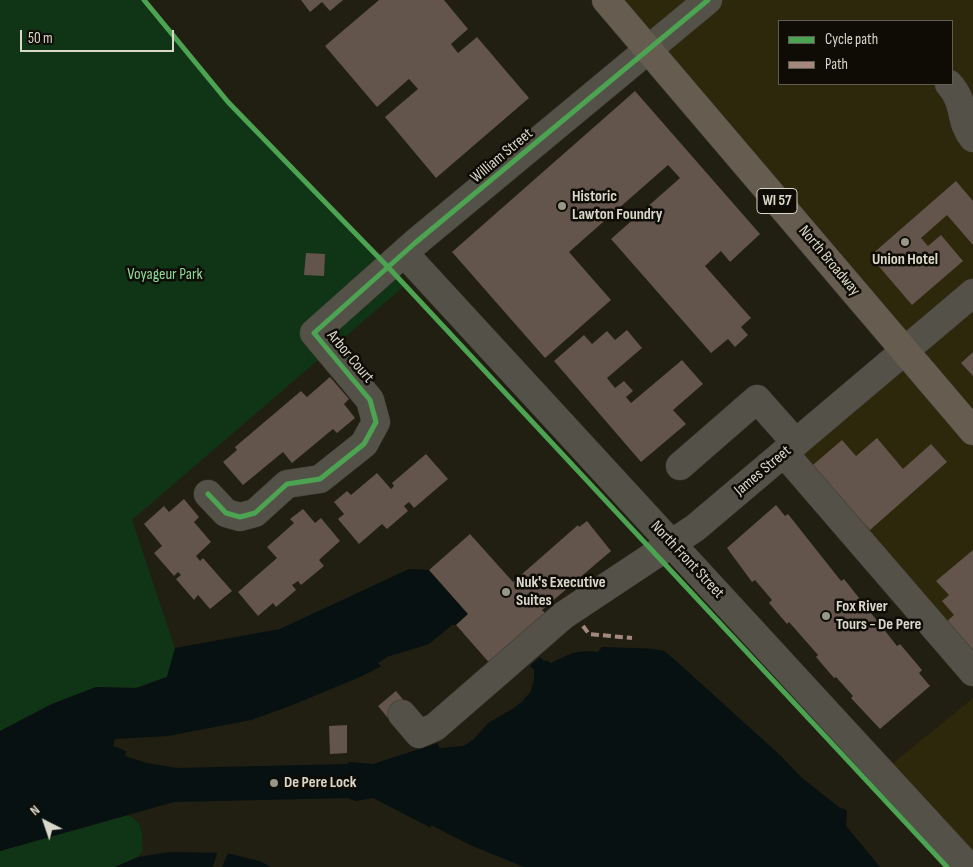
<!DOCTYPE html>
<style>
body{margin:0}
#map{position:relative;width:973px;height:867px;overflow:hidden;background:#211e12;font-family:"Sofia Sans Condensed",sans-serif}
canvas{display:block}
.legend{position:absolute;left:778px;top:20px;width:175px;height:65px;box-sizing:border-box;background:#0e0c04;border:1px solid #605e53;margin:0;padding:6px 9px;list-style:none;font-size:15px;color:#dad8ca}
.legend li{display:flex;align-items:center;gap:10px;height:25px}
.legend b{width:25px;border:1px solid #605e53}
.north{position:absolute;left:20px;top:797px;width:50px;height:50px;-webkit-text-stroke:4px #0e0c04;paint-order:stroke;rotate:319deg;font-size:14px;font-weight:700;line-height:20px;text-align:center;color:#dad8ca}
.north::after{content:'';display:block;margin:auto;width:18px;height:22px;background:#dad8ca;clip-path:polygon(50% 0,100% 100%,50% 72%,0 100%)}
.scale{position:absolute;left:20px;top:30px;width:154px;height:22px;box-sizing:border-box;border:2px solid #dad8ca;border-top:0;padding-left:6px;font-size:15px;line-height:18px;white-space:nowrap;color:#dad8ca;-webkit-text-stroke:4px #0e0c04;paint-order:stroke}
</style>
<div id="map">
<canvas width="973" height="867"></canvas>
<ul class="legend">
<li><b style="height:6px;background:#4ca352"></b>Cycle path</li>
<li><b style="height:6px;background:#a5887d"></b>Path</li>
</ul>
<div class="north">N</div>
<div class="scale">50 m</div>
</div>
<script>
const g = document.querySelector('canvas').getContext('2d');
g.lineJoin = 'round';
function fill(path, color) {
  g.fillStyle = color;
  g.fill(path, 'evenodd');
}
function stroke(path, color, width, dash) {
  g.strokeStyle = color;
  g.lineWidth = width;
  g.lineCap = dash ? 'butt' : 'round';
  g.setLineDash(dash || []);
  g.stroke(path);
}
function write(font, color, halo, rows, align = 'center') {
  g.font = font + ' "Sofia Sans Condensed",sans-serif';
  g.lineWidth = 5;
  g.setLineDash([]);
  g.textBaseline = 'middle';
  g.strokeStyle = halo;
  g.fillStyle = color;
  for (const [text, x, y, turn = 0] of rows) {
    g.save();
    g.translate(x, y);
    g.rotate((+turn || 0) * Math.PI / 180);
    g.textAlign = isNaN(turn) ? turn : align;
    if (halo) g.strokeText(text, 0, 0);
    g.fillText(text, 0, 0);
    g.restore();
  }
}
const built = new Path2D(`
 M606,0H973V672L784,453L905,351ZM779,21H952V84H779Z
 M973,698V867L882,772Z`);
const green = new Path2D(`
 M0,0H144L228,102L388,267L403,287L132,520L175,648L167,677L136,688L96,687L52,704L0,731Z
 M128,815C144,822 142,836 143,851L138,857L115,867H0V851Z`);
const water = new Path2D(`
 M409,569L429,570L468,614L456,625L463,633L451,636L426,653L390,659L382,666L360,677L290,706L251,720L168,736L115,739L113,746L126,751L125,756L147,763L177,768L347,764L349,762L373,764L438,743L440,748L466,745L488,723L522,702L531,690L533,670L530,666L540,657L544,661L549,660C590,645 621,642 664,651L721,697L801,775L847,811L846,826L880,867H520L470,848L373,798L356,801L347,798L174,802L0,851V731L52,704L96,687L136,688L167,677L175,648L280,629Z
 M170,852L227,853L284,867H115L138,857Z`);
const pier = new Path2D(`
 M452,625H456L464,635L452,638L426,655L391,661L383,668L378,663L387,657L429,644Z
 M599,643L665,649L723,695L760,728L803,773L849,809L840,808L801,777L781,756L663,649L602,647L598,652L586,651L572,653L551,663L540,657L541,655L544,657L558,656L584,645Z
 M530,666L534,670V680L530,693L514,708L488,723L474,739L463,746L440,748L438,744L440,743L442,745L446,746L464,743L486,721L520,700L528,689Z
 M431,825L470,845L524,867H512L469,850L430,829Z
 M218,850L263,853L287,867H271L260,861L228,853L222,867H213Z`);
const building = new Path2D(`
 M301,0H343L330,11L322,2L310,12Z
 M379,0H444L468,29L451,44L458,53L477,37L529,98L436,178L385,117L418,89L409,79L377,107L325,46Z
 M635,91L760,234L730,262L721,251L705,266L751,318L741,327L748,335L735,347L728,339L711,353L611,239L680,178L668,165L569,252L611,300L545,358L452,252Z
 M956,181L973,201V245L947,215L921,238L928,246L941,235L963,261L912,305L870,256Z
 M306,253L325,254L324,276L304,275Z
 M627,330L642,348L607,378L615,388L624,381L633,391L626,397L631,403L682,360L703,384L673,410L686,424L641,462L554,361L584,335L592,344L607,331L615,340Z
 M973,352V376L961,363Z
 M330,377L349,399L344,404L355,418L337,433L333,429L292,463L283,452L243,485L223,462L237,450L235,447L301,391L307,397Z
 M877,438L903,469L931,444L947,462L870,530L853,512L848,517L807,470L842,440L856,456Z
 M426,454L448,479L414,508L409,502L404,506L408,511L387,529L382,524L359,544L338,519L344,514L334,502L347,491L351,495L377,473L391,489L394,486L392,483Z
 M184,499L199,517L194,522L211,542L196,556L200,561L203,558L232,591L210,609L198,595L194,600L176,579L181,575L178,572L174,576L154,553L162,546L144,524L164,506L169,512Z
 M776,505L785,516L788,514L841,581L844,579L897,646L900,644L922,670L919,673L930,686L880,729L851,698L853,696L836,677L834,678L816,657L818,655L789,622L787,624L769,603L772,600L755,580L752,582L727,548Z
 M303,509L315,523L321,518L340,541L319,560L324,566L301,585L298,581L292,585L296,590L276,607L273,603L258,616L238,592L277,558L267,547L294,523L290,519Z
 M587,521L611,551L542,610L550,618L493,667L456,625L468,614L429,570L470,534L513,582L578,525L579,527Z
 M973,550V660L959,642L963,639L947,621L954,615L942,601L949,595L936,581Z
 M396,691L410,708L392,723L378,706Z
 M347,725V753L330,754L329,726Z`);
const minor = new Path2D(`
 M949,84C967,104 958,119 973,138
 M404,253L969,867
 M784,453L973,672
 M680,466L757,399L796,443
 M208,494L226,513L240,517L255,513L287,484L320,479L364,444L376,422L370,400L314,333L415,243L708,0
 M402,714L419,734L435,727L564,615L695,528L973,293`);
const major = new Path2D(`
 M606,0L973,431`);
const quiet = new Path2D(`
 M583,626L589,634L632,638`);
const cycleway = new Path2D(`
 M144,0L228,102L388,267L947,867
 M208,494L226,513L240,517L255,513L287,484L320,479L364,444L376,422L370,400L314,333L415,243L708,0`);
const markers = [
 [562,206,5,"#99978a"],
 [905,242,5,"#99978a"],
 [506,592,5,"#99978a"],
 [826,616,5,"#99978a"],
 [274,783,5,"#99978a"]
];
const shields = [
 [777,201,40]
];
const shieldNames = [
 ["WI 57",777,201]
];
const streetNames = [
 ["William Street",502,156,-40],
 ["North Broadway",829,261,50],
 ["Arbor Court",350,357,50],
 ["James Street",763,471,-40],
 ["North Front Street",687,560,47]
];
const poiNames = [
 ["Historic",572,197],
 ["Lawton Foundry",572,215],
 ["Union Hotel",905,260,"center"],
 ["Nuk's Executive",516,583],
 ["Suites",516,601],
 ["Fox River",836,607],
 ["Tours - De Pere",836,625],
 ["De Pere Lock",284,783]
];
const parkNames = [
 ["Voyageur Park",165,275]
];
fill(built, '#2d270b');
fill(green, '#103516');
fill(water, '#071111');
fill(pier, '#211e12');
fill(building, '#63544c');
stroke(minor, '#3c3a31', 29);
stroke(major, '#3c3a31', 29);
stroke(minor, '#545248', 28);
stroke(major, '#665d50', 28);
stroke(quiet, '#a5887d', 4, [8, 4]);
stroke(cycleway, '#4ca352', 5);
for (const [x, y, r, color] of markers) {
  const dot = new Path2D();
  dot.arc(x, y, r, 0, 2 * Math.PI);
  g.fillStyle = color;
  g.fill(dot);
  stroke(dot, '#0e0c04', 2);
}
for (const [x, y, w] of shields) {
  const box = new Path2D();
  box.roundRect(x - w / 2, y - 12.5, w, 25, 4);
  g.fillStyle = '#0e0c04';
  g.fill(box);
  stroke(box, '#dad8ca', 1);
}
write('bold 15px', '#dad8ca', null, shieldNames);
write('16px', '#dad8ca', '#0e0c04', streetNames);
write('bold 16px', '#dad8ca', '#0e0c04', poiNames, 'left');
write('16px', '#8cda95', '#0e0c04', parkNames);
</script>
